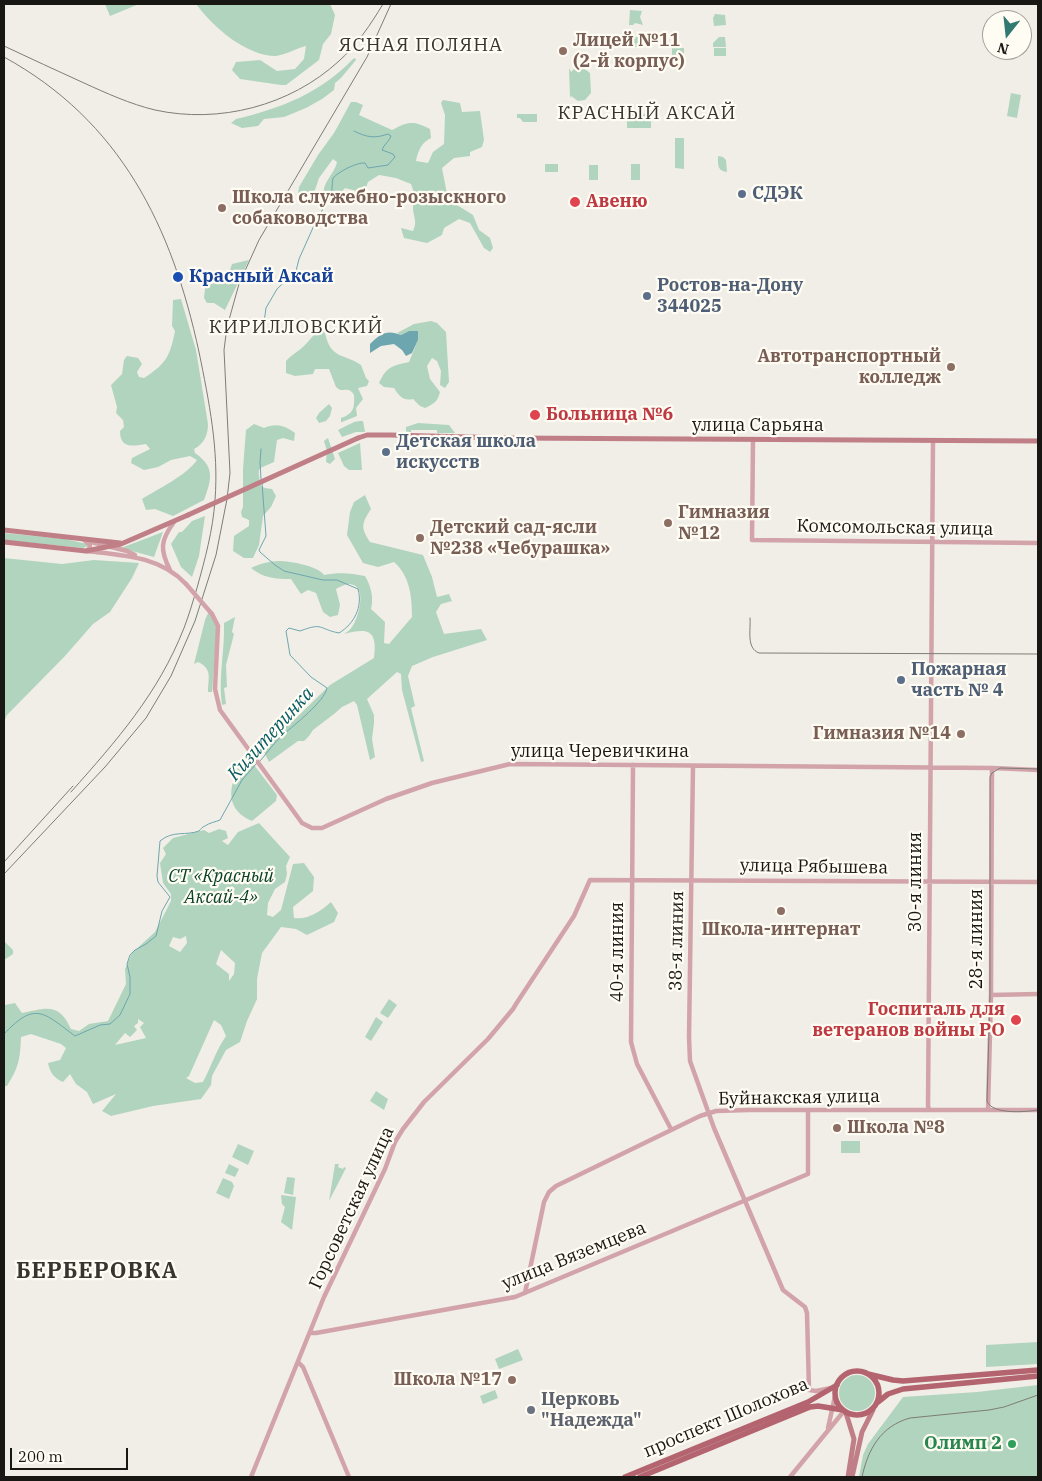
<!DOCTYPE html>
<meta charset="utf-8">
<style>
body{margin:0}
#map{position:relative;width:1042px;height:1481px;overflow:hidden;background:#f1eee7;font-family:"IBM Plex Serif",serif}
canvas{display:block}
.frame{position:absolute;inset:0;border:5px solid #181714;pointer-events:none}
.north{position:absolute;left:982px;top:10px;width:50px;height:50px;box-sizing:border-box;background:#fffcf4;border:1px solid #a3a09a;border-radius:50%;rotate:196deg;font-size:14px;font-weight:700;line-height:20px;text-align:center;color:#181714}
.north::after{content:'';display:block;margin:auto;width:18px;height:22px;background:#327972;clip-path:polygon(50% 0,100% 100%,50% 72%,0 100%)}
.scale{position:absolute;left:10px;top:1448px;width:118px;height:22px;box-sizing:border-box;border:2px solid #181714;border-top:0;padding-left:6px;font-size:15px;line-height:18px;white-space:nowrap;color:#181714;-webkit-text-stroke:4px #fffcf4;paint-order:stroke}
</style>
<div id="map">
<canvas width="1042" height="1481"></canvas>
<div class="frame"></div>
<div class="north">N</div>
<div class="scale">200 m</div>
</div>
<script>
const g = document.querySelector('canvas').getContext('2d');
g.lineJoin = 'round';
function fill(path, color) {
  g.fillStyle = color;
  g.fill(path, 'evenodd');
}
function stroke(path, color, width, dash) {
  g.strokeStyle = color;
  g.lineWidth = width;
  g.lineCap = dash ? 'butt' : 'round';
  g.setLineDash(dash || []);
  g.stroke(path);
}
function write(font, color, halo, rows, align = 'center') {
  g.font = font + ' "IBM Plex Serif",serif';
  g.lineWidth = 4.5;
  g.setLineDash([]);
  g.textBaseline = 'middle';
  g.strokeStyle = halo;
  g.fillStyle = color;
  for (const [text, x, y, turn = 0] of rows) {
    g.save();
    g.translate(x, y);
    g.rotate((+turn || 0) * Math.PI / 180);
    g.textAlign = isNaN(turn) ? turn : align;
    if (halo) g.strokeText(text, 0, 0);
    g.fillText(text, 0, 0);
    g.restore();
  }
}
const green = new Path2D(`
 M105,4H139L110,16Z
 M196,4H330L335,15L331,34L323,44L319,60L286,85H281L240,79L232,70L236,62L260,60L277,71L295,69L304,59L306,46C297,48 285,55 276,56C246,56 213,27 196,4Z
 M630,10L642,11L640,17L643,25L635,23L633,25H629Z
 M715,14L725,15L726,25L714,26L713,18Z
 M629,37H639L641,47H629Z
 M719,37H725L726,47H713V43Z
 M672,48H684V55L680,58H676L672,55Z
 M714,48H726V56H714Z
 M355,58L356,60L341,78L335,83L334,90L322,99L306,108L284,117L264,119L258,126L242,128L231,123L236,119C282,108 320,93 353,59Z
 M582,67L590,73L591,93L585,100L578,101L571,96L570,98L569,68L571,72L575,68Z
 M1011,93L1021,95L1017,118L1007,116Z
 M443,100L460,103L462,112L480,111L484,140L482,147L470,152V156L454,158L442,168L447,194L457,205L473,215L479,230L490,238L493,248L490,252L484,248L470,223L459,219L444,228L442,235L427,243L404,238L401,228L413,231C418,220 413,218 413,207C413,195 416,197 411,184L396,178L379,175L368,182L364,193L345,188L331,204C313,189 334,177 337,162L333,159L319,178L312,199L304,204L298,193L299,187L318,155L334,133L351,102H356L363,105L359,115L392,130C408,122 412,120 430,129L431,138C421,143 418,151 416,161L428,163L433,152L444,144L445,115L441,103Z
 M517,114H537V122H523L520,118H517Z
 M627,114H651V128H627Z
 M675,138H684V169L675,168Z
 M718,156L723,157L726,160L727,172C717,171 718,164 718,156Z
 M545,164H558V172H545Z
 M631,164H640V180H631Z
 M589,165H598V180H589Z
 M249,260L225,310L214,303H207L204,298L205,289L201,279L207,277L209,285L223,280L229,273L232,264Z
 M181,299L196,350L208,424C208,435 204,444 194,449L195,453C215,467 212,479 204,500L173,516L155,509L146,510L142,499C158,489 187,475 197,460L190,456L171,460L158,467L144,470L131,463L132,458L150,449L146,444C133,446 120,449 120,431L124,427L123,420L116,413L117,407L111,385L122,374L124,360L127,356L138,358L142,364L137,372L139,377L144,378C166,364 170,356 175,331L172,326L173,300Z
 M431,321L437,323L446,332L449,382L445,388L440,385L441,371L437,361L432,358L427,366L430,379L440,392C438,401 434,404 425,408L420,406L413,399C403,401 400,397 394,388L384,387L379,383C387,366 392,366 409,362L418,340L409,331L401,335L397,333L414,324Z
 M329,327L325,333C331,360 344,353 361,365L366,378L369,381L367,386L358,388L363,399L356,408L357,416L342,422H341V418C353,414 355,408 354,395C350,388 347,390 340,390L336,387L329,369H315L313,374L295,376L286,373V361C291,355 298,352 304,346C313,337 316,329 329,327Z
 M329,404L332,408L330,416L326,421L319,423L316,418L319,413Z
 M360,421H363L365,432H356L342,437L338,430L354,422Z
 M418,423L449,425L455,433H437V430H411V432H406V427Z
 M254,424L264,428C275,423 285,425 295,433L294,441L283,438L277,440L274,462C257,470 257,465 261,486L265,488L272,489L276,496L271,507L263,516L259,545L253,558H244L233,551L234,536L249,526V520L242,517L241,512L243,507V469L246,430Z
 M328,438L335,459L330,464L326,462L327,451L324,441Z
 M360,443L362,470H349L344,466L338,453Z
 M365,495L371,509C362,523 360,527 370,542L423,555L432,577L437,597L449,594L452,601L441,604L436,612L444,634L481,629L487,640L433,657L412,666L408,676L415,706L411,708L424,761L421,762L402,690L401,674L397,672L367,699L374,715V723L372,739L375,757L370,760L357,705L354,701L342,707L334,714L313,730L309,736L304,741H298L269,762L261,746L295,719L330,685L374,658C378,629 367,628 344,634C347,632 350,630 352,627C359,617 369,582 347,584C344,585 339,587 336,589L340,605L338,615L330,617L323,612L316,593L308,590L301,594L291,579C276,579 263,578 251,568C259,564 270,561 279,561C290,561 318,566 324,575C338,572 351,573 365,576C371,586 374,598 371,609L385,622L384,643L389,644L412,617C412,597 410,576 394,562L378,567L363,563L347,535L350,512L354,502Z
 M205,516L199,556L192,577L181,567L171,544L179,532H182L192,521Z
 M163,532L154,557L121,548Z
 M4,533L65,539L87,544L88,546L83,548L4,540Z
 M4,558L62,564L94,560L139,563L132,578L110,612L93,624L65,656L7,715L4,722Z
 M209,611L217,628L212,692H208C208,678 213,669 198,662L194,664L205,620Z
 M235,617L232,632L234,634L226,665L227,687L224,688L226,704L222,705C218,677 225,651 224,623Z
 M240,761H251L277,795L276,801L252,821C228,811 227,791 238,770L234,764Z
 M259,823L290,857L286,866L287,874L285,882L275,889L268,903L267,915L273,917L281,910L293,864L304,863L314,877L313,891L293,907L294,918C308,920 321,911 331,902L338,913L334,922L307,935L296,929L281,927L262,953L257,979V999L247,1021L240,1042L226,1050L212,1076L211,1085L201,1099L153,1106L111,1116L102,1111L116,1094L93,1104L87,1092L76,1084L70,1074L63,1082C54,1078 50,1073 48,1063L60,1060L66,1048L61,1044L31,1034L21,1037C20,1059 19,1067 7,1086H4L5,1005L15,1003L22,1013C46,1008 59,1002 71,1029L79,1031L89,1024L108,1021L126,984L125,969L132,953L155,932L171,901V894L163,883L160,863L166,854L163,848L173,838L204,830L209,833L219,829L226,831L228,838L222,841L228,845L238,832ZM186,936L187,943L180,952L169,946L173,937L180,939ZM221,950L235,963L234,974L229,981V974L216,964ZM138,1019L144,1023L140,1027L146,1038L115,1045L125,1033L130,1037L137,1030L134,1026L138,1023ZM214,1020L221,1025L226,1036C216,1050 211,1067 203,1082L195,1083L186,1078L189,1076Z
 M4,941L13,950V954L4,960Z
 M389,999L397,1005L388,1018L380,1013Z
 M376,1017L383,1022L371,1041L365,1037Z
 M376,1091L388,1099L384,1110L370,1101Z
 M841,1141H860V1153H841Z
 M238,1144L254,1151L248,1165L232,1157Z
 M229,1164L239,1169L235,1177L225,1173Z
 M335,1164H339L338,1167L343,1169L344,1167L346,1168L329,1201Z
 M287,1177L295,1178L293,1195L284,1193Z
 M223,1178L232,1182L234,1186L229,1199L216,1193Z
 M281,1195L296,1197L292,1230L281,1222L285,1207L282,1204Z
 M1038,1342V1364L986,1367V1345Z
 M518,1349L523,1360L499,1369L495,1359Z
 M839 1393a18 18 0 1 1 36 0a18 18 0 1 1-36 0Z
 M1038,1385V1477H859L863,1455L868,1444L903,1397L977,1392Z
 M495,1390L498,1398L483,1404L480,1396Z`);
const water = new Path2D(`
 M409,331H418V340L412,353L406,356L402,350L394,344L381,346L370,353V344C380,334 387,329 401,335Z`);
const stream = new Path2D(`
 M264,322L266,308L277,289L296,271L299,259L316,221L322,211L323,206C334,198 331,190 333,178C338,172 357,162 365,163L368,168L388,165L395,157L393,154L382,150C384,144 389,142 391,136L388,134C374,139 366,137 354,131
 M261,449L260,462L261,479
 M260,761C268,752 275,741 284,734C294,725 325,701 327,688L311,677L290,655L286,631L289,628L300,631C324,622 318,629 339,633C354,624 363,607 358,589L337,580H323L284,571L275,565L260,552L259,550L266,536L262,483
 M4,1034C35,1001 43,1012 75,1036L100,1025L110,1024L120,1015L130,994V977L127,964L130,955L135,950L146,944L156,936L162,911L170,897L158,882L157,876L160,841C173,830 186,836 199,831C201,829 202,827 205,826C209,823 215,822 220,820L242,780L257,763`);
const tertiary = new Path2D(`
 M753,439L752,540L1038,543
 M84,540L90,545L89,549L86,551C122,555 160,556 186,584
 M87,541L127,551L135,555
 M170,570C160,550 160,541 174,522
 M212,614L218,626L215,689L220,710L302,823L312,828H322L386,799L432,783L510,764L992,768L1038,770
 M633,765L631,1042L637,1064L671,1129
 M693,766L689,1037L690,1061L714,1128L783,1290L805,1307L807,1313L809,1390L816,1391L831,1388
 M991,995L1038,994
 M929,1109L928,1106L933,441
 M988,1110L991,995L992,768
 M525,1293L544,1202L549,1192L556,1186L700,1116L716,1111L749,1110H1038
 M310,1333H316L515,1297L808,1174V1110
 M298,1362L303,1367L349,1477
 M828,1428L835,1396
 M251,1477L324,1297L385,1169L395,1142L403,1129L424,1102L488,1039L513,1009L516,1004L574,916L590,880L1038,882
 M790,1477L844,1411`);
const secondary = new Path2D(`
 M358,438L367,435H390L509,438L1038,441
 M4,530L120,543
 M4,542L86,551L121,544L188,515
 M846,1413L854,1439L848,1477
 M852,1477L862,1432L873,1410`);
const primary = new Path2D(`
 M835 1393a22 22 0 1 1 44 0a22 22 0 1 1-44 0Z
 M868,1374L893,1380L903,1381L1038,1370
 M878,1402L888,1394L903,1389L1038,1376
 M625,1477L808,1402L837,1385
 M640,1477L810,1407L818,1406L843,1410`);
const tram = new Path2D(`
 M750,618C751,630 746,648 759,653L1038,654
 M1038,769L1000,768L992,773L990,777V995L987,1101C992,1115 1026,1112 1038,1110`);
const rail = new Path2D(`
 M4,46C30,58 57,71 84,83C106,93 130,104 155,110C219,124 290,106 339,61C357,45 371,24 383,4
 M4,57C121,121 172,227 199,352C209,401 219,450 215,500C213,530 205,559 197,588C193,601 189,615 184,628C158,694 117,740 71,792
 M4,862L73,786
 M4,874L105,767L146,718L171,676L195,621L216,555L227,499L230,473L224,350L227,327L239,284L259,240L367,57L391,4
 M862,1477C868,1449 881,1426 910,1418L989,1410L1004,1407L1038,1395`);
const tertiaryBridge = new Path2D(`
 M186,584L212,614`);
const secondaryBridge = new Path2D(`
 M188,515L358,438`);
const markers = [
 [563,51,5,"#8d6e63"],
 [742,194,5,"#5c6f8a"],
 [575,202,6,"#e0444e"],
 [222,208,5,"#8d6e63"],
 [178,277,6,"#1a4fb4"],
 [647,296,5,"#5c6f8a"],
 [951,367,5,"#8d6e63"],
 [535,415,6,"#e0444e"],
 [386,452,5,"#5c6f8a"],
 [668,523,5,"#8d6e63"],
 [420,538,5,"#8d6e63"],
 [901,680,5,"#5c6f8a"],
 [961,734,5,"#8d6e63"],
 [781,911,5,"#8d6e63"],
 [1016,1020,6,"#e0444e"],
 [837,1128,5,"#8d6e63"],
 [512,1380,5,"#8d6e63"],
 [531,1410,5,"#6b7280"],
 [1012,1444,5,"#2e9e5b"]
];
const educationNames = [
 ["Лицей №11",573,41],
 ["(2-й корпус)",573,62],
 ["Школа служебно-розыскного",232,198],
 ["собаководства",232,219],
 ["Автотранспортный",941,357,"right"],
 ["колледж",941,378,"right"],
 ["Гимназия",678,513],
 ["№12",678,534],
 ["Детский сад-ясли",430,528],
 ["№238 «Чебурашка»",430,549],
 ["Гимназия №14",951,734,"right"],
 ["Школа-интернат",781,930,"center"],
 ["Школа №8",847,1128],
 ["Школа №17",502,1380,"right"]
];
const serviceNames = [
 ["СДЭК",752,194],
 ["Ростов-на-Дону",657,286],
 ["344025",657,307],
 ["Детская школа",396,442],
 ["искусств",396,463],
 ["Пожарная",911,670],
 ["часть № 4",911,691]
];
const healthNames = [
 ["Авеню",586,202],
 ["Больница №6",546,415],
 ["Госпиталь для",1005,1010,"right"],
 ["ветеранов войны РО",1005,1031,"right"]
];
const transitNames = [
 ["Красный Аксай",189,277]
];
const streetNames = [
 ["улица Сарьяна",758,426],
 ["Комсомольская улица",895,528,1],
 ["улица Черевичкина",600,752],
 ["улица Рябышева",814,867,1],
 ["30-я линия",916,882,-90],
 ["28-я линия",977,939,-90],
 ["38-я линия",677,941,-89],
 ["40-я линия",618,952,-90],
 ["Буйнакская улица",799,1098,-1],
 ["Горсоветская улица",352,1208,-65],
 ["улица Вяземцева",574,1256,-22],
 ["проспект Шолохова",726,1418,-23]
];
const parkNames = [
 ["СТ «Красный",221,877],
 ["Аксай-4»",221,898]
];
const worshipNames = [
 ["Церковь",541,1400],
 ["\"Надежда\"",541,1421]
];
const leisureNames = [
 ["Олимп 2",1002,1444]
];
const neighbourhoodNames = [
 ["ЯСНАЯ ПОЛЯНА",421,46],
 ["КРАСНЫЙ АКСАЙ",647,114],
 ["КИРИЛЛОВСКИЙ",296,328]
];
const waterNames = [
 ["Кизитеринка",271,734,-48]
];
const districtNames = [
 ["БЕРБЕРОВКА",97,1272]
];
fill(green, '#b1d4be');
fill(water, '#6da6af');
stroke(stream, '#6da6af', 1);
stroke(tertiary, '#d2a4a9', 4.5);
stroke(secondary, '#c07f87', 5);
stroke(primary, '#b3646f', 5.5);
stroke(tram, '#7e7c77', 1);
stroke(rail, '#7e7c77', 1);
stroke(tertiaryBridge, '#d2a4a9', 4.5);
stroke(secondaryBridge, '#c07f87', 5);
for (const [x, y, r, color] of markers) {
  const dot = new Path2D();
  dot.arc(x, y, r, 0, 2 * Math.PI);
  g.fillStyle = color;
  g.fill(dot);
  stroke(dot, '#fffcf4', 2);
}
write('bold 18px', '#785e54', '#fffcf4', educationNames, 'left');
write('bold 18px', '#4e5e75', '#fffcf4', serviceNames, 'left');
write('bold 18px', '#be3a42', '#fffcf4', healthNames, 'left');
write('bold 18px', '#164399', '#fffcf4', transitNames, 'left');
write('18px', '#181714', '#fffcf4', streetNames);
write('italic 18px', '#084127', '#fffcf4', parkNames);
write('bold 18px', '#5b616d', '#fffcf4', worshipNames, 'left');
write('bold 18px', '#27864d', '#fffcf4', leisureNames, 'right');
g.letterSpacing = '1px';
write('19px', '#383530', '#fffcf4', neighbourhoodNames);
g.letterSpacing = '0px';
write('italic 19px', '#065b65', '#fffcf4', waterNames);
g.letterSpacing = '1px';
write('bold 22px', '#383530', '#fffcf4', districtNames);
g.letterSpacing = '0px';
</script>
